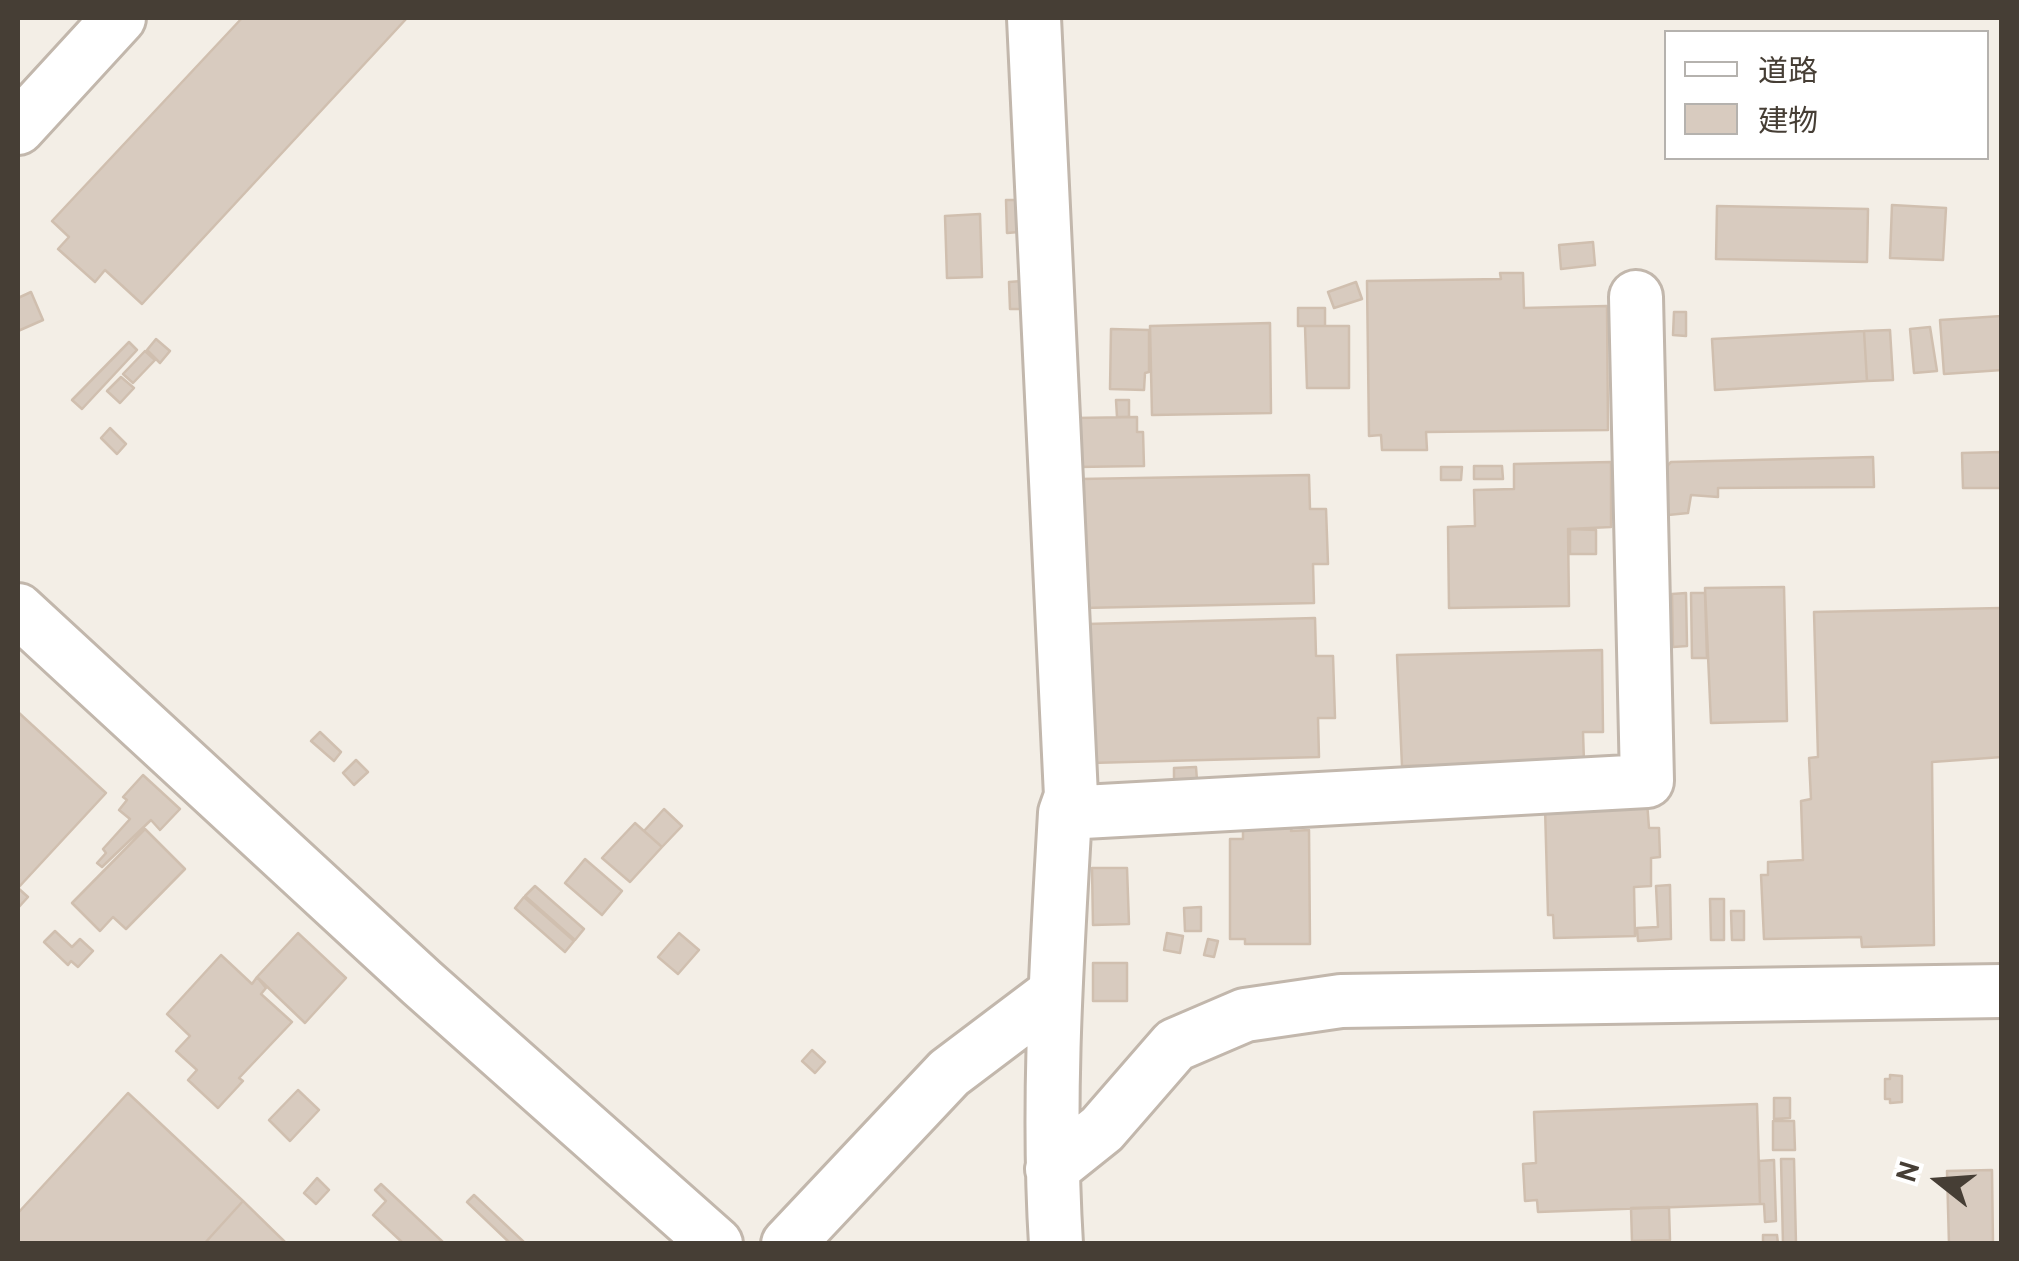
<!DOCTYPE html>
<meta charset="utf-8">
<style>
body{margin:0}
#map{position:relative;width:2019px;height:1261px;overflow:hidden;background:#f3eee6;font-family:Overpass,"Noto Sans JP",sans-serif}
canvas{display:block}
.frame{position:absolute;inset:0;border:20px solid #463e35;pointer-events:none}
.legend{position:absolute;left:1664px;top:30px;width:325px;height:130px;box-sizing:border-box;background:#fff;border:2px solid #b5b2ae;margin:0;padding:12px 18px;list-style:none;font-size:30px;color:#463e35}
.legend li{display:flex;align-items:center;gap:20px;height:50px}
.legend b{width:50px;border:2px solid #b5b2ae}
.north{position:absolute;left:1889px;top:1131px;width:100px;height:100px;-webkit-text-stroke:8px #fff;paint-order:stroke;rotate:287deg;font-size:28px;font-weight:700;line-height:40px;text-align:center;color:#463e35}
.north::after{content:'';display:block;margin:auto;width:35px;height:45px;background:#463e35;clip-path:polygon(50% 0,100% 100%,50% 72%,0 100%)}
</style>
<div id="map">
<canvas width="2019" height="1261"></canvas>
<div class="frame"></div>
<ul class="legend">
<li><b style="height:12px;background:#fff"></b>道路</li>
<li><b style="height:28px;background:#d8cbbf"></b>建物</li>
</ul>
<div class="north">N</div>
</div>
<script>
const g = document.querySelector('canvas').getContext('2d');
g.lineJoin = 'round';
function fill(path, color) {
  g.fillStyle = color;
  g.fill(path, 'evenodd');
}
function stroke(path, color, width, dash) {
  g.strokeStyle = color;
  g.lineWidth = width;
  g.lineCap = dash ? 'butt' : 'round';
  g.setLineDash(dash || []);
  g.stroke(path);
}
const building = new Path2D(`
 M242,18H407L142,304L105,270L95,282L58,249L69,237L52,221Z
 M1006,200H1019V232L1007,233Z
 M1892,205L1946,208L1943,260L1890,258Z
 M1717,206L1868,209L1867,262L1716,259Z
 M980,214L982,277L947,278L945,216Z
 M1593,242L1595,265L1561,269L1559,245Z
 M1500,273H1523L1524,308L1607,306L1608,430L1426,432L1427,450H1382L1381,435L1369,436L1367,281L1501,279Z
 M1022,281L1023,309H1010L1009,282Z
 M1356,282L1362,299L1334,308L1328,292Z
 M31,292L43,320L18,331V298Z
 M1298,308H1325V326H1298Z
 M1674,312H1686V336L1673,335Z
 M2002,316V370L1944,374L1940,320Z
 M1270,323L1271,413L1152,415L1150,326Z
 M1305,326H1349V388H1307Z
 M1930,327L1937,371L1914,373L1910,329Z
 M1111,329L1149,330V372L1145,373L1144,390L1110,389Z
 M1890,330L1893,380L1867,381L1864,331Z
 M1864,331L1867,381L1715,390L1712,339Z
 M156,339L170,351L160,363L147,350Z
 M129,342L137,350L82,409L72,400Z
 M145,351L155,360L133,383L123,374Z
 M121,377L134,388L120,403L107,391Z
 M1116,400H1129V417H1117Z
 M1137,417V432H1143L1144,466L1076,467L1075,418Z
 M110,428L126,444L117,454L101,438Z
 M2002,452V488H1963L1962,453Z
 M1873,457L1874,487L1718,488V497L1691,495L1688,513L1668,515L1667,466L1671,462Z
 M1611,462V527L1568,529L1569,606L1449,608L1448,527L1475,526L1474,490L1514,489V464Z
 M1474,466H1502L1503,479H1474Z
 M1441,467H1462L1461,480H1441Z
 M1309,475L1310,509H1326L1328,564H1313L1314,603L1082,608L1080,479Z
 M1570,529L1596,530V554H1570Z
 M1784,587L1787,721L1711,723L1705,588Z
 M1686,593L1687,646L1673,647L1672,594Z
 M1691,593H1705L1707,658H1692Z
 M2001,608L2002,757L1932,762L1934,945L1862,947L1861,937L1764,939L1761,875H1768V862L1803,860L1801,801L1811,799L1809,758L1818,757L1814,612Z
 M1315,618L1316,656H1333L1335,718H1318L1319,757L1090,763L1087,624Z
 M1602,650L1603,732H1583L1584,762L1402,766L1397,655Z
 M18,712L106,793L18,888L28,897L18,908Z
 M320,732L341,752L334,761L311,741Z
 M356,760L368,772L354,785L343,773Z
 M1196,767L1197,780H1174V768Z
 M143,775L180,809L160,830L151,820L102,867L97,863L106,853L103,849L130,819L119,810L127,800L123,797Z
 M1647,802L1649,828H1659L1660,857L1651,858V886L1634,887L1635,936L1554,938L1553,915H1548L1545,807Z
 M664,809L682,826L662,847L644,831Z
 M635,823L662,847L630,882L602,858Z
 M1292,825L1291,831L1309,830L1310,944H1245V939H1230V839H1243V826Z
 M145,829L185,869L126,929L113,917L100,931L72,903Z
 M585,859L622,891L602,915L565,883Z
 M1092,868H1127L1129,924L1093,925Z
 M1670,885L1671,939L1638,941L1637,928L1658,927L1656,886Z
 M535,886L584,929L575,940L525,896Z
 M524,897L574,941L565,952L515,908Z
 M1710,899H1724V940H1711Z
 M1201,907V931H1185L1184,908Z
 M1731,911H1744V940H1732Z
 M55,931L72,947L80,939L93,951L78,967L71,961L68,965L44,942Z
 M298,933L346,978L305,1023L257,977Z
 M679,933L699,950L678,974L658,957Z
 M1167,933L1183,936L1180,953L1164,950Z
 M1208,939L1218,941L1214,957L1204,955Z
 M221,955L252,984L257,977L266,988L261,994L292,1022L239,1078L243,1081L218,1108L188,1080L197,1070L176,1051L190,1036L167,1014Z
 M1093,963H1127V1001H1093Z
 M812,1050L825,1062L815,1073L802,1061Z
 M1890,1075L1902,1076V1102L1890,1103V1099H1885V1079H1890Z
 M298,1090L319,1110L290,1141L269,1120Z
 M128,1093L243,1201L204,1244H18V1213Z
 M1774,1098H1790V1118L1774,1119Z
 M1757,1104L1760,1204L1538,1212L1537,1200L1525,1201L1523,1164L1536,1163L1534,1112Z
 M1773,1121H1794L1795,1150H1773Z
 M1781,1159H1794L1796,1244H1783Z
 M1774,1160L1776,1221L1765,1222L1764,1204H1760L1759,1161Z
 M1992,1170L1993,1244H1949L1947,1171Z
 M317,1178L329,1190L316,1204L304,1193Z
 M381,1184L445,1244H404L373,1215L386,1201L375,1190Z
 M474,1195L526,1244H511L467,1202Z
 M243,1201L287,1244H204Z
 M1669,1207L1670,1240L1632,1241L1631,1208Z
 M1763,1235H1777L1778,1244H1763Z`);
const minor = new Path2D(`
 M1034,18L1071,796L1065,813C1057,956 1047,1100 1056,1244
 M18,128L119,18
 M18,610L422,983L716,1244
 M1065,813L1647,781L1636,297
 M1052,1169L1102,1129L1175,1045L1245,1015L1341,1001L2002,991
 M788,1244L949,1073L1055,993`);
fill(building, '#d8cbbf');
stroke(building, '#d0bfaf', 2.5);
stroke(minor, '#c2b7ac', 58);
stroke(minor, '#fff', 52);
</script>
